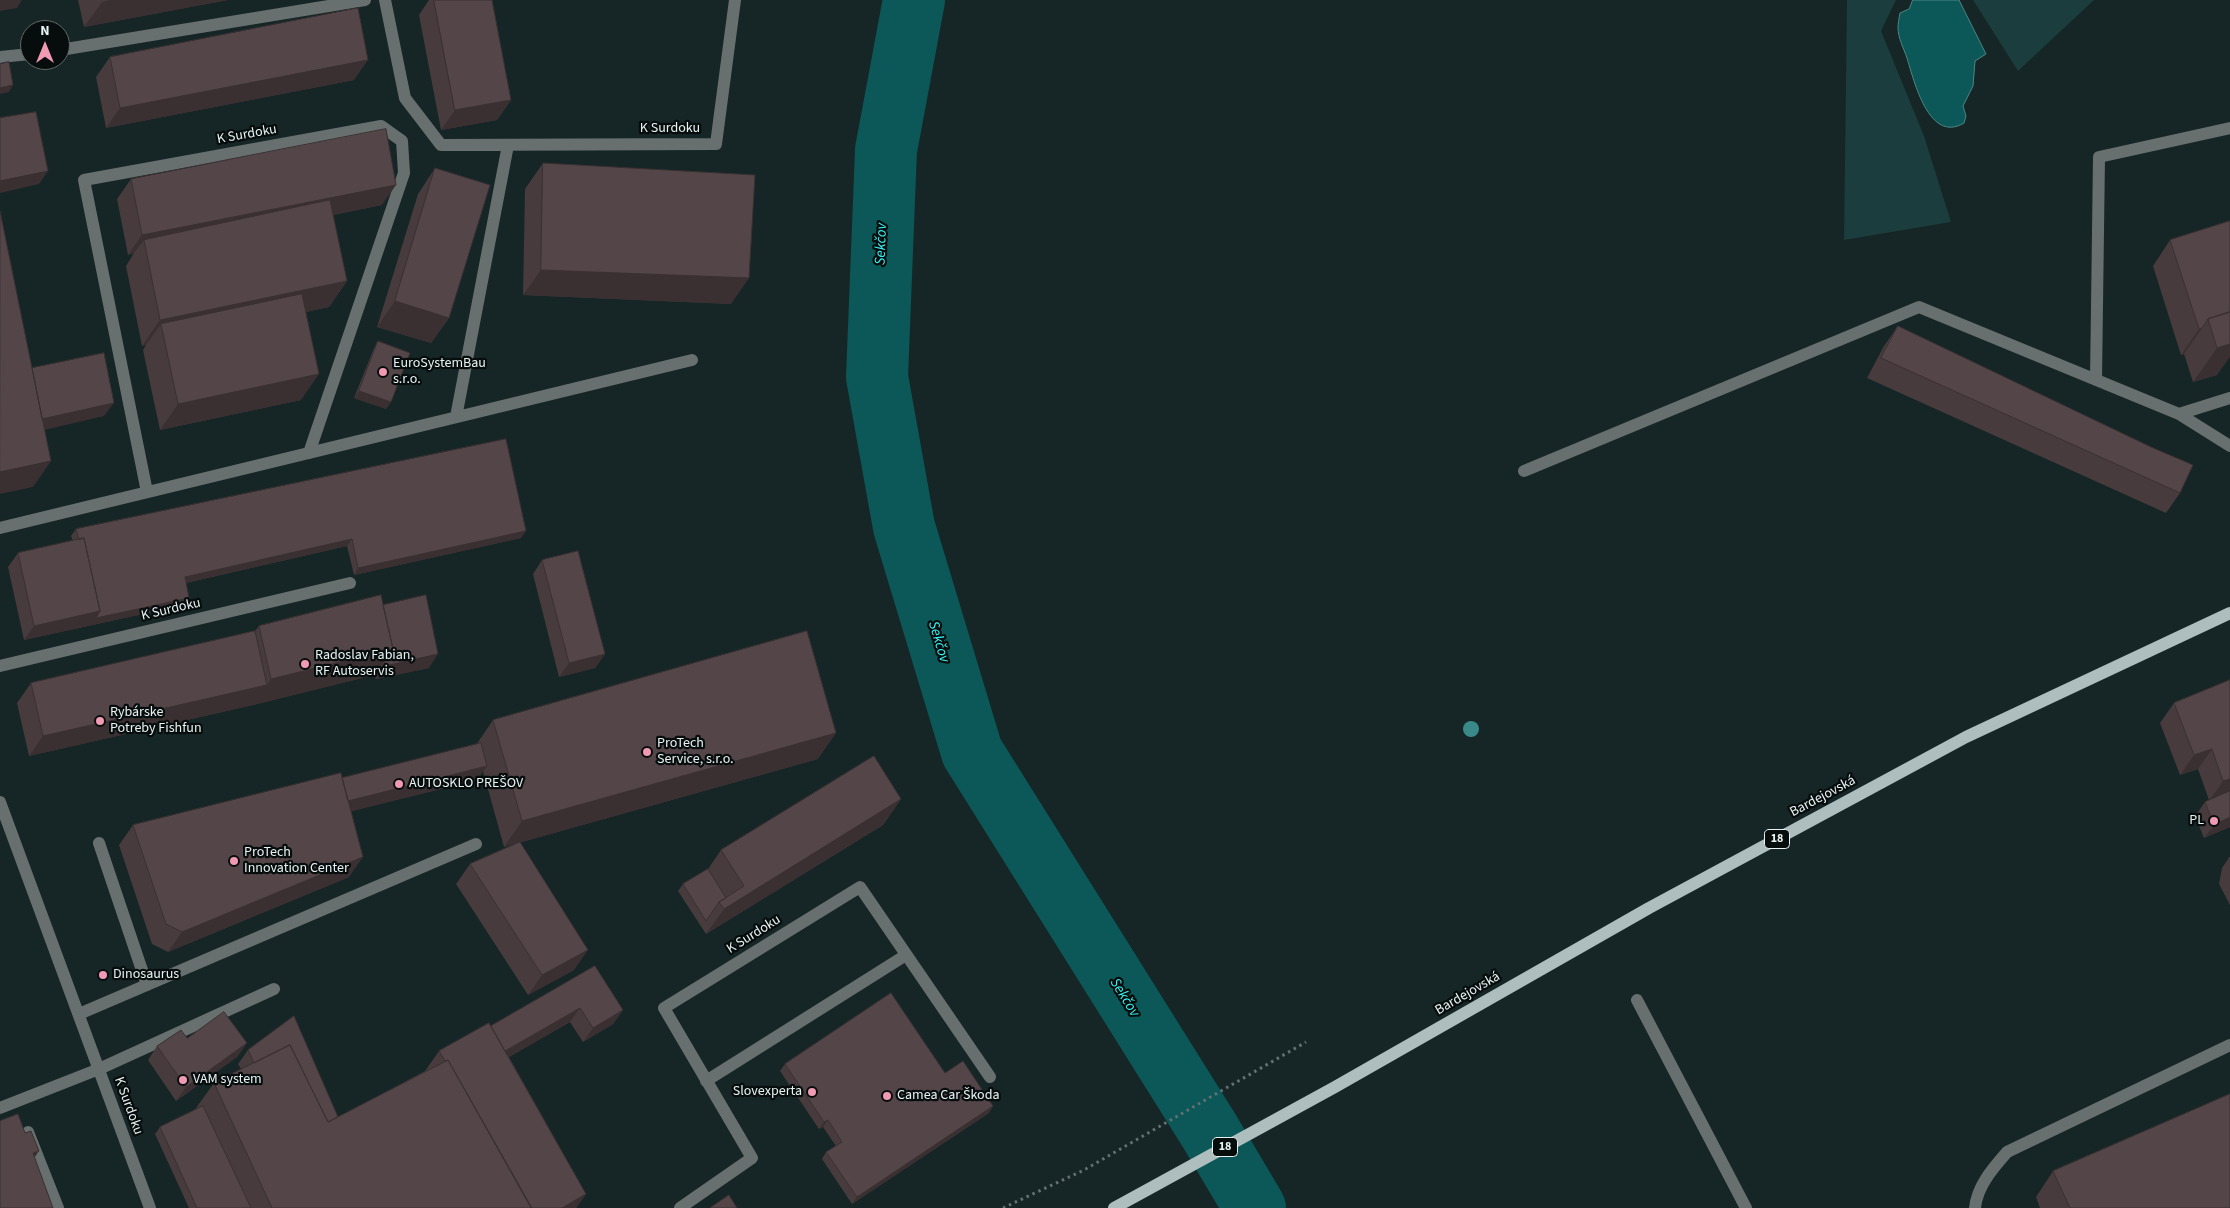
<!DOCTYPE html>
<meta charset="utf-8">
<style>
body{margin:0}
#map{position:relative;width:2230px;height:1208px;overflow:hidden;background:#162525;font-family:"Source Sans 3",sans-serif}
canvas{display:block}
.north{position:absolute;left:20px;top:20px;width:50px;height:50px;box-sizing:border-box;background:#070d0c;border:1px solid #616968;border-radius:50%;rotate:0deg;font-size:14px;font-weight:700;line-height:20px;text-align:center;color:#e8f2f2}
.north::after{content:'';display:block;margin:auto;width:18px;height:22px;background:#f19ab3;clip-path:polygon(50% 0,100% 100%,50% 72%,0 100%)}
</style>
<div id="map">
<canvas width="2230" height="1208"></canvas>
<div class="north">N</div>
</div>
<script>
const g = document.querySelector('canvas').getContext('2d');
g.lineJoin = 'round';
function fill(path, color) {
  g.fillStyle = color;
  g.fill(path, 'evenodd');
}
function stroke(path, color, width, dash) {
  g.strokeStyle = color;
  g.lineWidth = width;
  g.lineCap = dash ? 'butt' : 'round';
  g.setLineDash(dash || []);
  g.stroke(path);
}
function write(font, color, halo, rows, align = 'center') {
  g.font = font + ' "Source Sans 3",sans-serif';
  g.lineWidth = 4.5;
  g.setLineDash([]);
  g.textBaseline = 'middle';
  g.strokeStyle = halo;
  g.fillStyle = color;
  for (const [text, x, y, turn = 0] of rows) {
    g.save();
    g.translate(x, y);
    g.rotate((+turn || 0) * Math.PI / 180);
    g.textAlign = isNaN(turn) ? turn : align;
    if (halo) g.strokeText(text, 0, 0);
    g.fillText(text, 0, 0);
    g.restore();
  }
}
const green = new Path2D(`
 M1847,0H1896L1881,31L1924,136L1951,222L1844,240Z
 M1973,0H2094L2018,71Z`);
const water = new Path2D(`
 M1913,0H1959L1986,54L1975,61L1973,86L1963,106L1966,116L1964,123C1929,144 1914,81 1907,58C1904,49 1898,38 1898,28C1898,23 1899,18 1900,13L1909,9Z`);
const river = new Path2D(`
 M914,0L886,150L877,377L904,527L972,752L1210,1132L1255,1208`);
const path = new Path2D(`
 M1003,1208L1084,1170L1306,1042`);
const minor = new Path2D(`
 M385,0L405,98L441,145L716,144L735,0
 M60,50L365,0
 M0,57L30,54
 M2096,380L2099,157L2230,128
 M2179,414L2230,398
 M456,417L508,145
 M1524,471L1919,307L2179,414L2230,446
 M147,492L84,180L381,126L402,141L404,173L309,453
 M0,528L692,360
 M0,666L350,583
 M0,802L150,1208
 M99,843L147,985
 M1637,1000L1746,1208
 M79,1014L476,844
 M706,1081L906,955
 M0,1108L99,1069L274,989
 M28,1132L58,1208
 M680,1208L752,1158L664,1008L860,887L990,1077
 M1975,1208C1977,1186 1993,1168 2007,1152L2230,1045`);
const major = new Path2D(`
 M1114,1208L1335,1087L1649,908L1966,737L2230,613`);
const trees = [
 [1471,729]
];
const wall = new Path2D(`
 M78,0H228L84,27Z
 M429,0H492L511,100L497,120L441,130L419,15Z
 M110,57L354,80L106,128L96,77Z
 M543,163L731,304L523,295L525,189Z
 M435,168L449,318L431,343L377,327L418,194Z
 M131,179L382,205L333,215L347,281L329,307L306,312L301,400L160,430L143,350L146,345L142,346L126,266L134,253L128,255L117,199Z
 M2230,221L2217,375L2193,382L2184,354L2181,355L2153,266L2170,240Z
 M1898,326L2180,493L2166,513L1867,378L1884,346Z
 M378,341L391,402L386,409L354,398L374,348Z
 M76,529L521,538L354,575L347,546L186,583L184,605L24,640L8,567L18,553L73,541L71,536Z
 M542,560L605,654L595,668L559,677L533,574Z
 M383,605L429,668L376,679L374,675L253,705L29,756L17,703L31,683L255,631L259,626Z
 M2230,680V827L2204,838L2195,816L2205,802L2209,800L2198,769L2180,775L2160,723L2174,703Z
 M493,720L818,759L504,847L483,771L477,780L351,811L349,877L168,952L152,944L119,845L133,825L342,778L476,745Z
 M901,799L883,825L706,934L678,891L683,884L708,869L721,850Z
 M2230,856V905L2219,884L2222,868Z
 M470,864L574,970L528,995L456,884Z
 M595,966L623,1010L613,1024L583,1042L570,1022L509,1057L586,1194L576,1208H189L155,1134L160,1127L196,1110V1108L214,1083L241,1069L238,1064L248,1050L338,1117L425,1071L439,1051L491,1026Z
 M247,1043L237,1057L176,1101L148,1060L157,1046Z
 M785,1064L945,1073L993,1106L989,1113L852,1204L822,1159L826,1152L836,1146L823,1127L819,1129L780,1071Z
 M2053,1171L2230,1208H2040L2036,1197Z`);
const shadedWall = new Path2D(`
 M0,0H22L17,8L0,11Z
 M110,0H228L84,27L102,2Z
 M368,60L354,80L106,128L120,108Z
 M13,85L9,92L0,94V88Z
 M511,100L497,120L441,130L455,110Z
 M48,171L39,184L0,193V181Z
 M396,185L382,205L146,251L144,240L134,253L128,255L142,235Z
 M541,270L749,278L731,304L523,295Z
 M347,281L329,307L165,341L161,324L146,345L142,346L160,320Z
 M395,301L449,318L431,343L377,327Z
 M2202,328L2184,354L2181,355L2199,329Z
 M2230,344V357L2217,375L2193,382L2217,348Z
 M319,374L301,400L160,430L178,404Z
 M359,391L391,402L386,409L354,398Z
 M114,403L104,416L23,435L32,421Z
 M51,461L33,487L0,494V472Z
 M526,531L521,538L354,575L358,568Z
 M352,539L347,546L180,584L185,577Z
 M189,598L184,605L24,640L34,626L100,611Z
 M393,649L375,675L253,705L271,679Z
 M438,654L429,668L376,679L385,666Z
 M605,654L595,668L559,677L569,663Z
 M267,685L253,705L29,756L43,736Z
 M836,733L818,759L504,847L522,821Z
 M2212,749L2198,769L2180,775L2194,755Z
 M487,766L477,780L333,816L343,802Z
 M2230,779V794L2209,801L2223,781Z
 M901,799L883,825L706,934L724,909Z
 M2230,817V827L2204,838L2214,825Z
 M363,857L349,877L168,952L182,932Z
 M588,950L574,970L528,995L542,975Z
 M580,1008L570,1022L489,1068L499,1054Z
 M623,1010L613,1024L583,1042L593,1028Z
 M247,1043L237,1057L176,1101L186,1087Z
 M993,1106L989,1113L852,1204L857,1197Z
 M828,1120L823,1127L819,1129L824,1122Z
 M39,1151L21,1177L33,1153Z
 M586,1194L576,1208H562Z`);
const building = new Path2D(`
 M434,0H492L511,100L455,110Z
 M358,8L368,60L120,108L110,57Z
 M9,62L13,85L0,88V64Z
 M36,112L48,171L0,181V118Z
 M386,129L396,185L142,235L131,179Z
 M543,163L755,175L749,278L541,270Z
 M435,168L490,185L449,318L395,301Z
 M330,200L347,281L160,320L144,240Z
 M0,211L51,461L0,472Z
 M2230,221V312L2208,319L2202,328L2199,329L2170,240Z
 M302,294L319,374L178,404L161,324Z
 M2230,312V344L2217,348L2208,319Z
 M1898,326L2151,447L2193,465L2180,493L1881,358Z
 M378,341L410,353L391,402L359,391Z
 M104,353L114,403L42,419L32,368Z
 M506,439L526,531L358,568L352,539L185,577L189,598L96,618L100,611L84,538L79,540L76,529Z
 M84,538L100,611L34,626L18,553Z
 M578,551L605,654L569,663L542,560Z
 M381,595L393,649L271,679L259,626Z
 M426,595L438,654L385,666L384,661L393,649L383,605Z
 M255,631L267,685L43,736L31,683Z
 M807,631L836,733L522,821L493,720Z
 M2230,680V779L2223,781L2212,749L2194,755L2174,703Z
 M481,743L487,766L348,801L342,778Z
 M874,756L901,799L724,909L719,902L744,886L721,850Z
 M341,773L363,857L182,932L166,924L133,825Z
 M2230,791V817L2214,825L2205,802Z
 M520,842L588,950L542,975L470,864Z
 M708,869L726,898L719,902L706,921L683,884Z
 M595,966L623,1010L593,1028L580,1008L505,1051L491,1026Z
 M891,993L945,1073L963,1061L993,1106L857,1197L826,1152L842,1142L828,1120L824,1122L785,1064Z
 M224,1012L247,1043L186,1087L157,1046L181,1030L187,1038Z
 M294,1016L338,1117L328,1122L290,1045L254,1063L248,1050Z
 M489,1023L586,1194L562,1208H532L448,1060L445,1061L439,1051Z
 M290,1045L328,1122L448,1060L531,1208H272L214,1083Z
 M2230,1094V1208H2070L2053,1171Z
 M203,1106L251,1208H197L160,1127Z
 M18,1114L25,1133L31,1131L39,1151L33,1153L53,1208H0V1121Z
 M729,1195L737,1208H710Z`);
const markers = [
 [383,372,5,"#f19ab3"],
 [305,664,5,"#f19ab3"],
 [100,721,5,"#f19ab3"],
 [647,752,5,"#f19ab3"],
 [399,784,5,"#f19ab3"],
 [2214,821,5,"#f19ab3"],
 [234,861,5,"#f19ab3"],
 [103,975,5,"#f19ab3"],
 [183,1080,5,"#f19ab3"],
 [812,1092,5,"#f19ab3"],
 [887,1096,5,"#f19ab3"]
];
const shields = [
 [1777,839,25],
 [1225,1147,25]
];
const shieldNames = [
 ["18",1777,839],
 ["18",1225,1147]
];
const streetNames = [
 ["K Surdoku",670,129],
 ["K Surdoku",247,135,-10],
 ["K Surdoku",171,610,-13],
 ["Bardejovská",1823,797,-28],
 ["K Surdoku",754,935,-32],
 ["Bardejovská",1468,994,-30],
 ["K Surdoku",128,1106,70]
];
const poiNames = [
 ["EuroSystemBau",393,364],
 ["s.r.o.",393,380],
 ["Radoslav Fabian,",315,656],
 ["RF Autoservis",315,672],
 ["Rybárske",110,713],
 ["Potreby Fishfun",110,729],
 ["ProTech",657,744],
 ["Service, s.r.o.",657,760],
 ["AUTOSKLO PREŠOV",409,784],
 ["PL",2204,821,"right"],
 ["ProTech",244,853],
 ["Innovation Center",244,869],
 ["Dinosaurus",113,975],
 ["VAM system",193,1080],
 ["Slovexperta",802,1092,"right"],
 ["Camea Car Škoda",897,1096]
];
const waterNames = [
 ["Sekčov",882,244,-88],
 ["Sekčov",938,642,73],
 ["Sekčov",1124,998,58]
];
fill(green, '#1b3d3d');
fill(water, '#0c5757');
stroke(water, '#4e8686', 1);
stroke(river, '#0c5757', 62);
stroke(path, '#657272', 3, [2.5, 4]);
stroke(minor, '#686f6f', 12);
stroke(major, '#aebebe', 12);
g.fillStyle = '#3a8989';
for (const [x, y] of trees) {
  g.beginPath();
  g.arc(x, y, 8, 0, 2 * Math.PI);
  g.fill();
}
fill(wall, '#473b3e');
fill(shadedWall, '#3a3032');
fill(building, '#534548');
stroke(building, '#3a3032', 1);
for (const [x, y, r, color] of markers) {
  const dot = new Path2D();
  dot.arc(x, y, r, 0, 2 * Math.PI);
  g.fillStyle = color;
  g.fill(dot);
  stroke(dot, '#070d0c', 2);
}
for (const [x, y, w] of shields) {
  const box = new Path2D();
  box.roundRect(x - w / 2, y - 9.5, w, 19, 4);
  g.fillStyle = '#070d0c';
  g.fill(box);
  stroke(box, '#e8f2f2', 1);
}
write('bold 12px', '#e8f2f2', null, shieldNames);
write('14px', '#e8f2f2', '#070d0c', streetNames);
write('14px', '#e8f2f2', '#070d0c', poiNames, 'left');
write('italic 15px', '#36f5f5', '#070d0c', waterNames);
</script>
